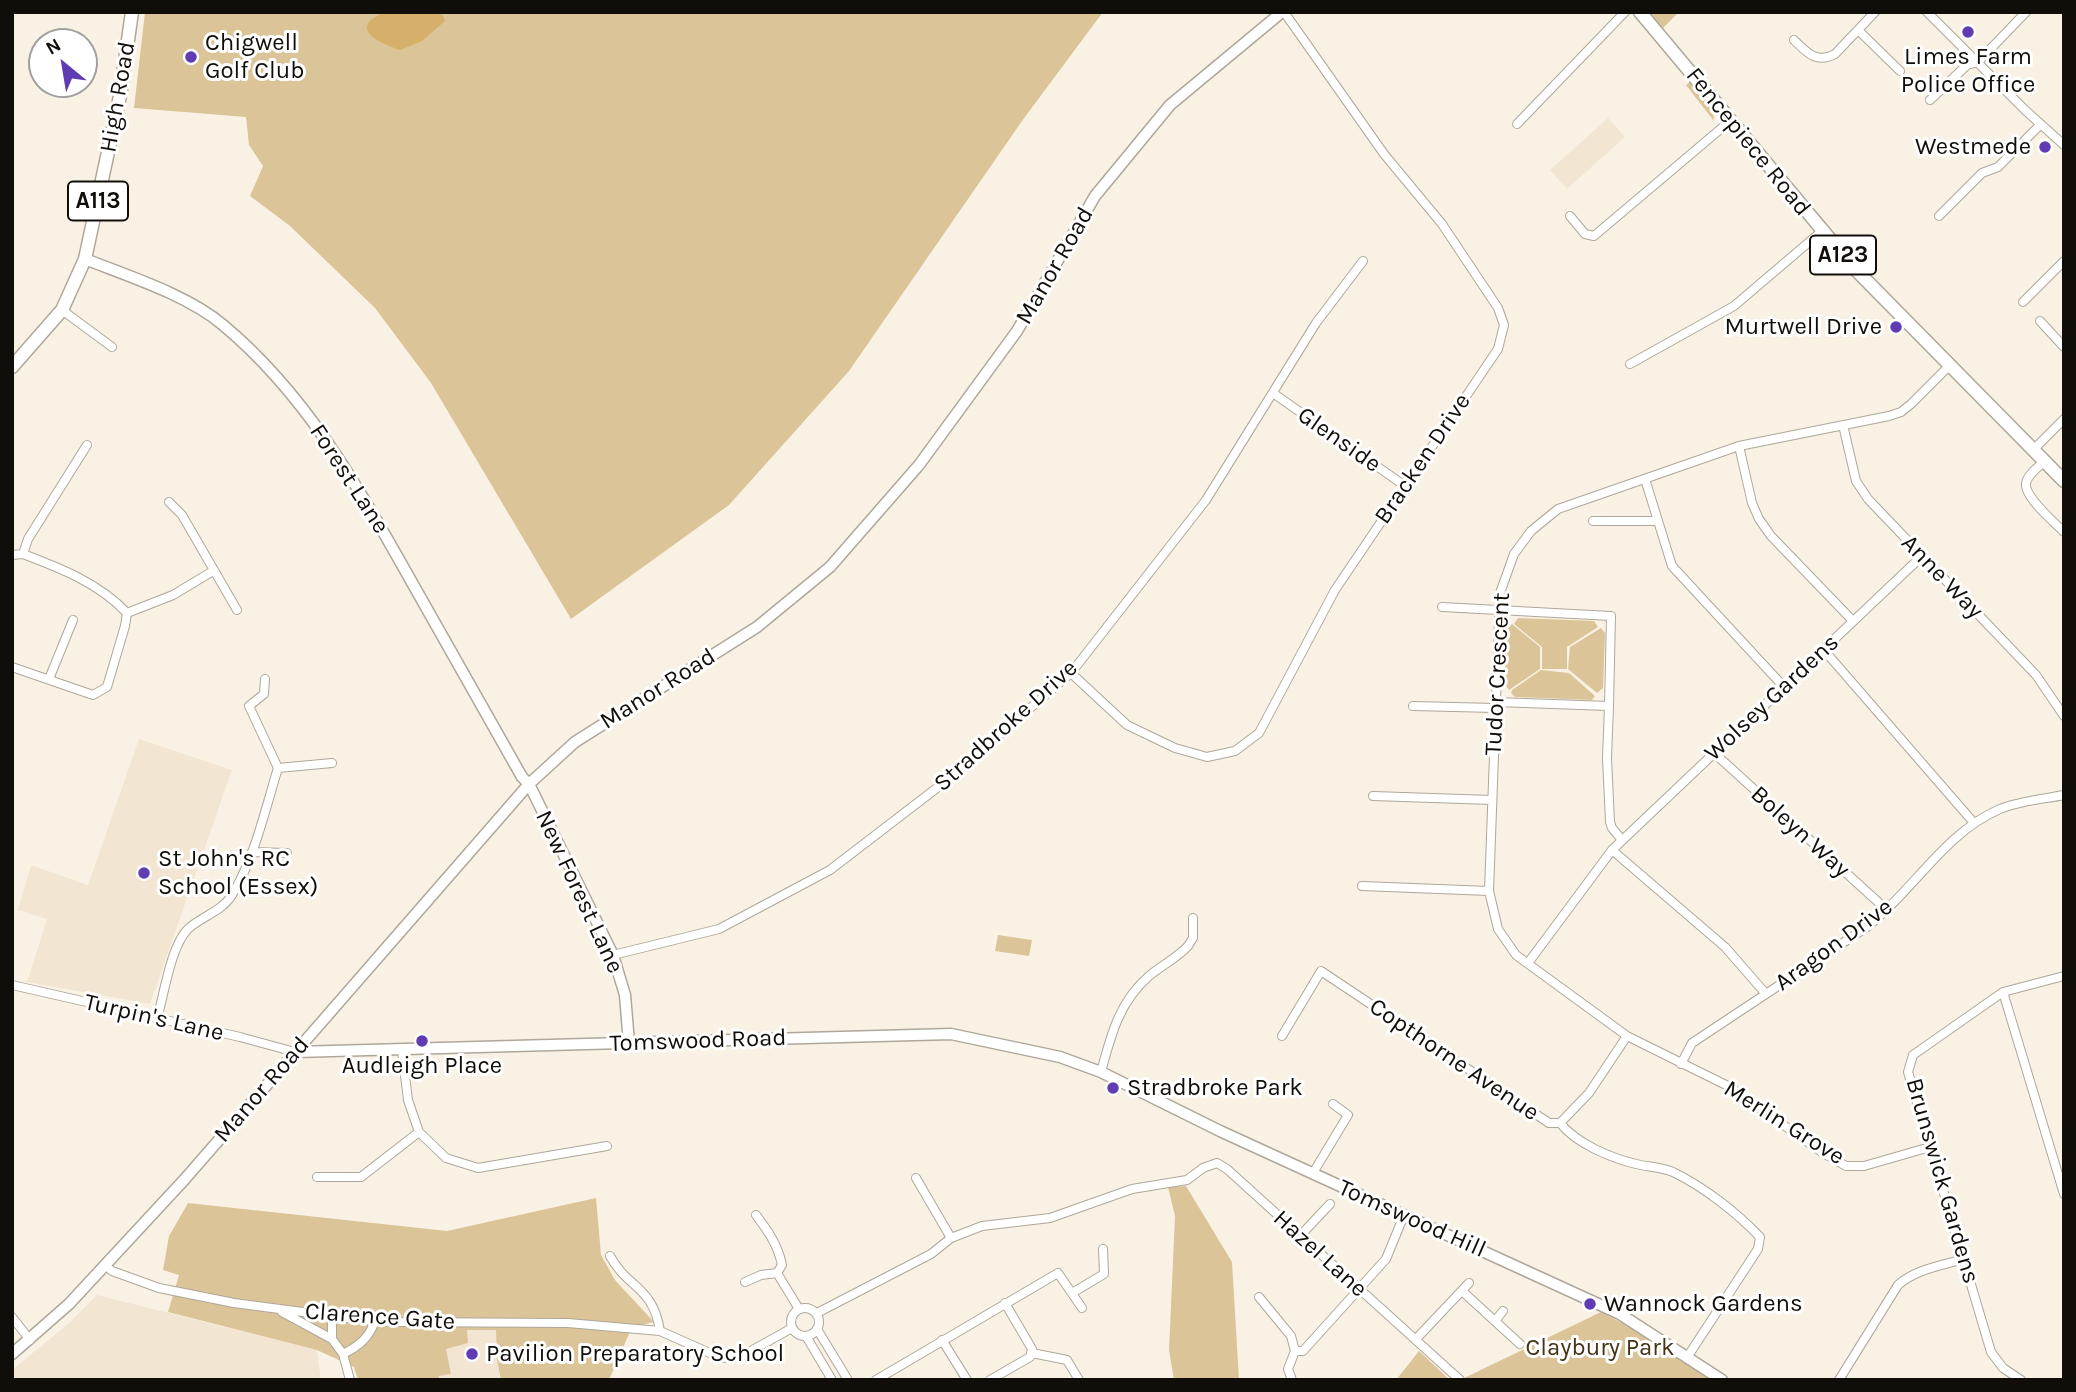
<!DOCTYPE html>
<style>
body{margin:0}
#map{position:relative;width:2076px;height:1392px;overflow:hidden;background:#f9f2e4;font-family:Karla,sans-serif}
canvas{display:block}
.frame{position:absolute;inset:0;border:14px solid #110e0a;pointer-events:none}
.north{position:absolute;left:28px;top:28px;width:70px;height:70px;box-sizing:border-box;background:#fff;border:2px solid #a09f9d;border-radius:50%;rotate:330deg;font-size:19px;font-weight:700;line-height:28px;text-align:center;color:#110e0a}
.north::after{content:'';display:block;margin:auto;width:24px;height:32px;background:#603cb4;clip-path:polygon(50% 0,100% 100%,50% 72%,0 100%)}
</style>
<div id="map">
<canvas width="2076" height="1392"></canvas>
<div class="frame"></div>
<div class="north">N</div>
</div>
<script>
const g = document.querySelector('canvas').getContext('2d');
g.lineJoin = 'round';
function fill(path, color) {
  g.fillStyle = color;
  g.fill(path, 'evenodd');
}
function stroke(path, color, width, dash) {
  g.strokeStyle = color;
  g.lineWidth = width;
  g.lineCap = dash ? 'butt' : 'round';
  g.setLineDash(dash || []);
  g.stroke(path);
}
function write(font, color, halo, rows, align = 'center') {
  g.font = font + ' Karla,sans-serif';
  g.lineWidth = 6;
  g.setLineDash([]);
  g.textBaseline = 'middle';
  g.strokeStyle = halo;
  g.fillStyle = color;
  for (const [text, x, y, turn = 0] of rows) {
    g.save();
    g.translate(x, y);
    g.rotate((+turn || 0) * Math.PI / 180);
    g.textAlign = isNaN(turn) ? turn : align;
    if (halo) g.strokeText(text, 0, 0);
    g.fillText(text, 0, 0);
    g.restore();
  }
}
const built = new Path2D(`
 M1608,118L1625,137L1567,189L1550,170Z
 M139,739L232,770L150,1004L27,982L47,919L18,910L31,865L88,885Z
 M97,1295L317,1350L321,1380H12V1370L68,1324Z
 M467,1330H496L497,1360L501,1380H439L438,1376L451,1374L446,1349Z`);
const green = new Path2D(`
 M145,12H1103L1022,121L849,371L729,505L571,619L431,383L375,308L290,226L250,196L263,166L249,145L246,117L134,108Z
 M1648,12H1679L1662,29Z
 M1690,82L1713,111L1714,121L1686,85Z
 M1518,618L1594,621L1598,627L1567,647V669H1542V647L1514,624Z
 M1512,624L1540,647V669L1509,690L1504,683L1506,630Z
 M1601,628L1605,633L1603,688L1597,693L1568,669L1570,647Z
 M1541,670L1569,673L1595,696L1592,700L1515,697L1511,693L1512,690Z
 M998,935L1032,940L1029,956L995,951Z
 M1186,1186L1232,1262L1239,1380H1174L1169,1350L1175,1216L1168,1187Z
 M596,1198L601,1255L615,1280L654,1322L632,1327L609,1380H501L497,1360L496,1330H467L468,1343L446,1349L451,1374L439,1376V1380H358L354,1367L317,1350L168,1312L179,1275L163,1270L169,1236L188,1203L447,1231Z
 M1601,1312L1674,1350L1713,1380H1460Z
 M1419,1351L1450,1380H1396Z`);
const water = new Path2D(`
 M386,12H438L443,16L445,21L422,41L400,50C378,43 346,27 386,12Z`);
const street = new Path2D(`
 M1927,12L2025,110L2064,145
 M1858,30L1900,71
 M1794,40C1807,53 1817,64 1835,54L1875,12
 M1930,100L1967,65L1978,62L2026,12
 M1517,124L1625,12
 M1570,216L1585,234L1594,236L1730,121
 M1939,216L1982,173L1998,167L2040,125
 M2023,302L2064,261
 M62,310L112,347
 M2040,321L2064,347
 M1630,364L1734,306L1822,231
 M1273,393L1405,486
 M1843,425L1856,481L1868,499L2036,675L2064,716
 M1739,446L1752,503L1759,519L1771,536L1853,621
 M2034,449L2064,419
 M2045,461C2039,466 2028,474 2026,483C2024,497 2054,522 2064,532
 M1645,479L1672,566L1784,687
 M169,502L182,515L237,610
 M1593,521H1658
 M23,554C60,568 99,583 127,613
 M12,555L23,554L28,539L87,445
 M1442,607L1611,616L1609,706L1496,702
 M127,613L173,595L213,571
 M1823,649L1974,823
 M12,667L93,695L107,687L125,626L127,613
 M1071,673L1127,725L1175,748L1207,757L1235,751L1259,733L1335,590L1498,349L1504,325L1498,308L1442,224L1384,154L1284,12
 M49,679L73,620
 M1413,706L1495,708
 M1609,706L1607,758L1610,822L1612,828L1622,840
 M1713,752L1888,911
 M278,768L332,763
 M1373,796L1492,800
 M1612,850L1725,947L1766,994
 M252,852L287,853
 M1362,886L1489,891
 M613,955L719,929L830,870L942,784L1071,673L1206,500L1316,323L1363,261
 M1528,963L1612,850L1922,556
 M12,985L240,1037L295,1052
 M2003,992L2064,1194
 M157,1019C164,995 171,944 189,928C203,916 222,911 232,895C255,857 265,810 278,768L249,706L264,694L265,679
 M1282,1036L1321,971L1549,1123H1560L1589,1093L1627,1036
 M402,1051L408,1100L419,1132L446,1158L478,1168L607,1146
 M1681,1064L1692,1043L1867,927C1914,890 1944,833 2000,809C2019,801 2044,799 2064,795
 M1101,1072C1111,1035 1119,1002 1149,976C1162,965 1177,958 1188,946L1193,938V918
 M1560,1123C1577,1144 1611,1158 1636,1164C1648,1167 1662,1167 1673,1172C1704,1187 1736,1212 1760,1237L1758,1249L1688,1356
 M1930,1147L1864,1166H1846L1823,1153L1730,1087L1627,1036L1516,955L1498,929L1489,891L1500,593L1514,554L1531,531L1558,509L1739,446L1889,416L1901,412L1911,404L1951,364
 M1313,1173L1348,1115L1333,1104
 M317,1177H361L419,1132
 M916,1178L951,1238
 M1299,1237L1330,1204
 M610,1256C628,1289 653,1286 660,1331
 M106,1266L112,1271L159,1288L234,1303L348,1318L391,1322L568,1323L660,1331L721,1358L740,1357L792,1328
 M777,1273L799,1309
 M745,1282L761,1275L777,1273L782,1265C778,1245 768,1231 756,1215
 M1462,1291L1520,1344
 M1072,1293L1104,1274L1103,1249
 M1259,1297L1291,1336L1295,1351H1303L1386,1259L1404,1215
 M791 1322a14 14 0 1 1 28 0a14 14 0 1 1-28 0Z
 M282,1312L332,1339
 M817,1313L931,1254L951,1238L982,1226L1050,1218L1132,1189L1187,1180L1203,1168L1217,1163L1227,1169L1460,1380
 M332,1316V1339L343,1354L350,1380
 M12,1317L30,1340
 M1495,1321L1503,1311
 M817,1329L848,1380
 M806,1336L832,1380
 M1416,1339L1469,1283
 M942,1340L967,1380
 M1032,1353L1067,1360L1079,1380
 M343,1354C359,1346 369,1338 375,1321
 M876,1380L1058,1273L1082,1308
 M990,1380L1030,1357L1032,1349L1005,1303
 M1292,1380L1288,1369L1295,1351
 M1839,1380L1898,1285C1916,1269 1941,1266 1963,1259
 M2021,1380L2003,1368L1991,1352L1908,1072L1913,1055L2003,992L2064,976`);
const secondary = new Path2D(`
 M85,259C128,276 188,295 223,325C306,394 358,487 410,579C448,645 485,711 522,777L529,784L613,955L625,995L629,1043
 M295,1052L951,1034L1060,1057L1101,1072L1220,1131L1620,1314L1722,1380
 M12,1354L69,1304L184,1180L529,784L575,742L757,627L830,567L919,465L1017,331L1095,196L1170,105L1282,12`);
const primary = new Path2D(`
 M1640,12L1855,269L2064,481
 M12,367L62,310L85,259L120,96L132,12`);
const markers = [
 [1968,32,7,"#603cb4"],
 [191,57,7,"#603cb4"],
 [2045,147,7,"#603cb4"],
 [1896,327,7,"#603cb4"],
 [144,873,7,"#603cb4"],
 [422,1041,7,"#603cb4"],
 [1113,1088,7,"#603cb4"],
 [1590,1304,7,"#603cb4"],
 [472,1354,7,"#603cb4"]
];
const shields = [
 [98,201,60],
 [1843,255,66]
];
const shieldNames = [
 ["A113",98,201],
 ["A123",1843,255]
];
const poiNames = [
 ["Chigwell",205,43],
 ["Golf Club",205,71],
 ["Limes Farm",1968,57,"center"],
 ["Police Office",1968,85,"center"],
 ["Westmede",2031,147,"right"],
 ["Murtwell Drive",1882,327,"right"],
 ["St John's RC",158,859],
 ["School (Essex)",158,887],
 ["Audleigh Place",422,1066,"center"],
 ["Stradbroke Park",1127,1088],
 ["Wannock Gardens",1604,1304],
 ["Pavilion Preparatory School",486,1354]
];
const streetNames = [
 ["High Road",118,97,-80],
 ["Fencepiece Road",1748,142,51],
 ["Manor Road",1055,266,-60],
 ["Glenside",1339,440,35],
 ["Bracken Drive",1423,459,-56],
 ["Forest Lane",349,479,57],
 ["Anne Way",1942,577,46],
 ["Tudor Crescent",1498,674,-87],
 ["Manor Road",658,689,-32],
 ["Wolsey Gardens",1772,698,-43],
 ["Stradbroke Drive",1006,726,-42],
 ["Boleyn Way",1800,832,42],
 ["New Forest Lane",579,892,65],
 ["Aragon Drive",1834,945,-36],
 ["Turpin's Lane",154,1018,13],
 ["Tomswood Road",698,1041,-2],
 ["Copthorne Avenue",1454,1060,34],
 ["Manor Road",262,1090,-49],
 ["Merlin Grove",1784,1123,32],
 ["Brunswick Gardens",1942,1181,74],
 ["Tomswood Hill",1412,1219,24],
 ["Hazel Lane",1320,1254,42],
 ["Clarence Gate",380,1317,4]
];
const parkNames = [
 ["Claybury Park",1600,1348]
];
fill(built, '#f2e6d2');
fill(green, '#dcc499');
fill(water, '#d6b06a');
stroke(street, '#aea79a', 10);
stroke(secondary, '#aea79a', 13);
stroke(primary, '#aea79a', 15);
stroke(street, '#fff', 8);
stroke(secondary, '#fff', 10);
stroke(primary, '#fff', 12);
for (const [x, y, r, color] of markers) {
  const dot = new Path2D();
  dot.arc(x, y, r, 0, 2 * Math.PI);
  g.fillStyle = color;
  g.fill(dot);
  stroke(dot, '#fff', 2.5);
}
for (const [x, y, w] of shields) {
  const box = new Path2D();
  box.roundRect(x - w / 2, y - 19.5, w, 39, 5);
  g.fillStyle = '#fff';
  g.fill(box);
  stroke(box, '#110e0a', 2);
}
write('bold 23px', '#110e0a', null, shieldNames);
write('24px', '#110e0a', '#fff', poiNames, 'left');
write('24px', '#110e0a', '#fff', streetNames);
write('24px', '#443415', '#fff', parkNames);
</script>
